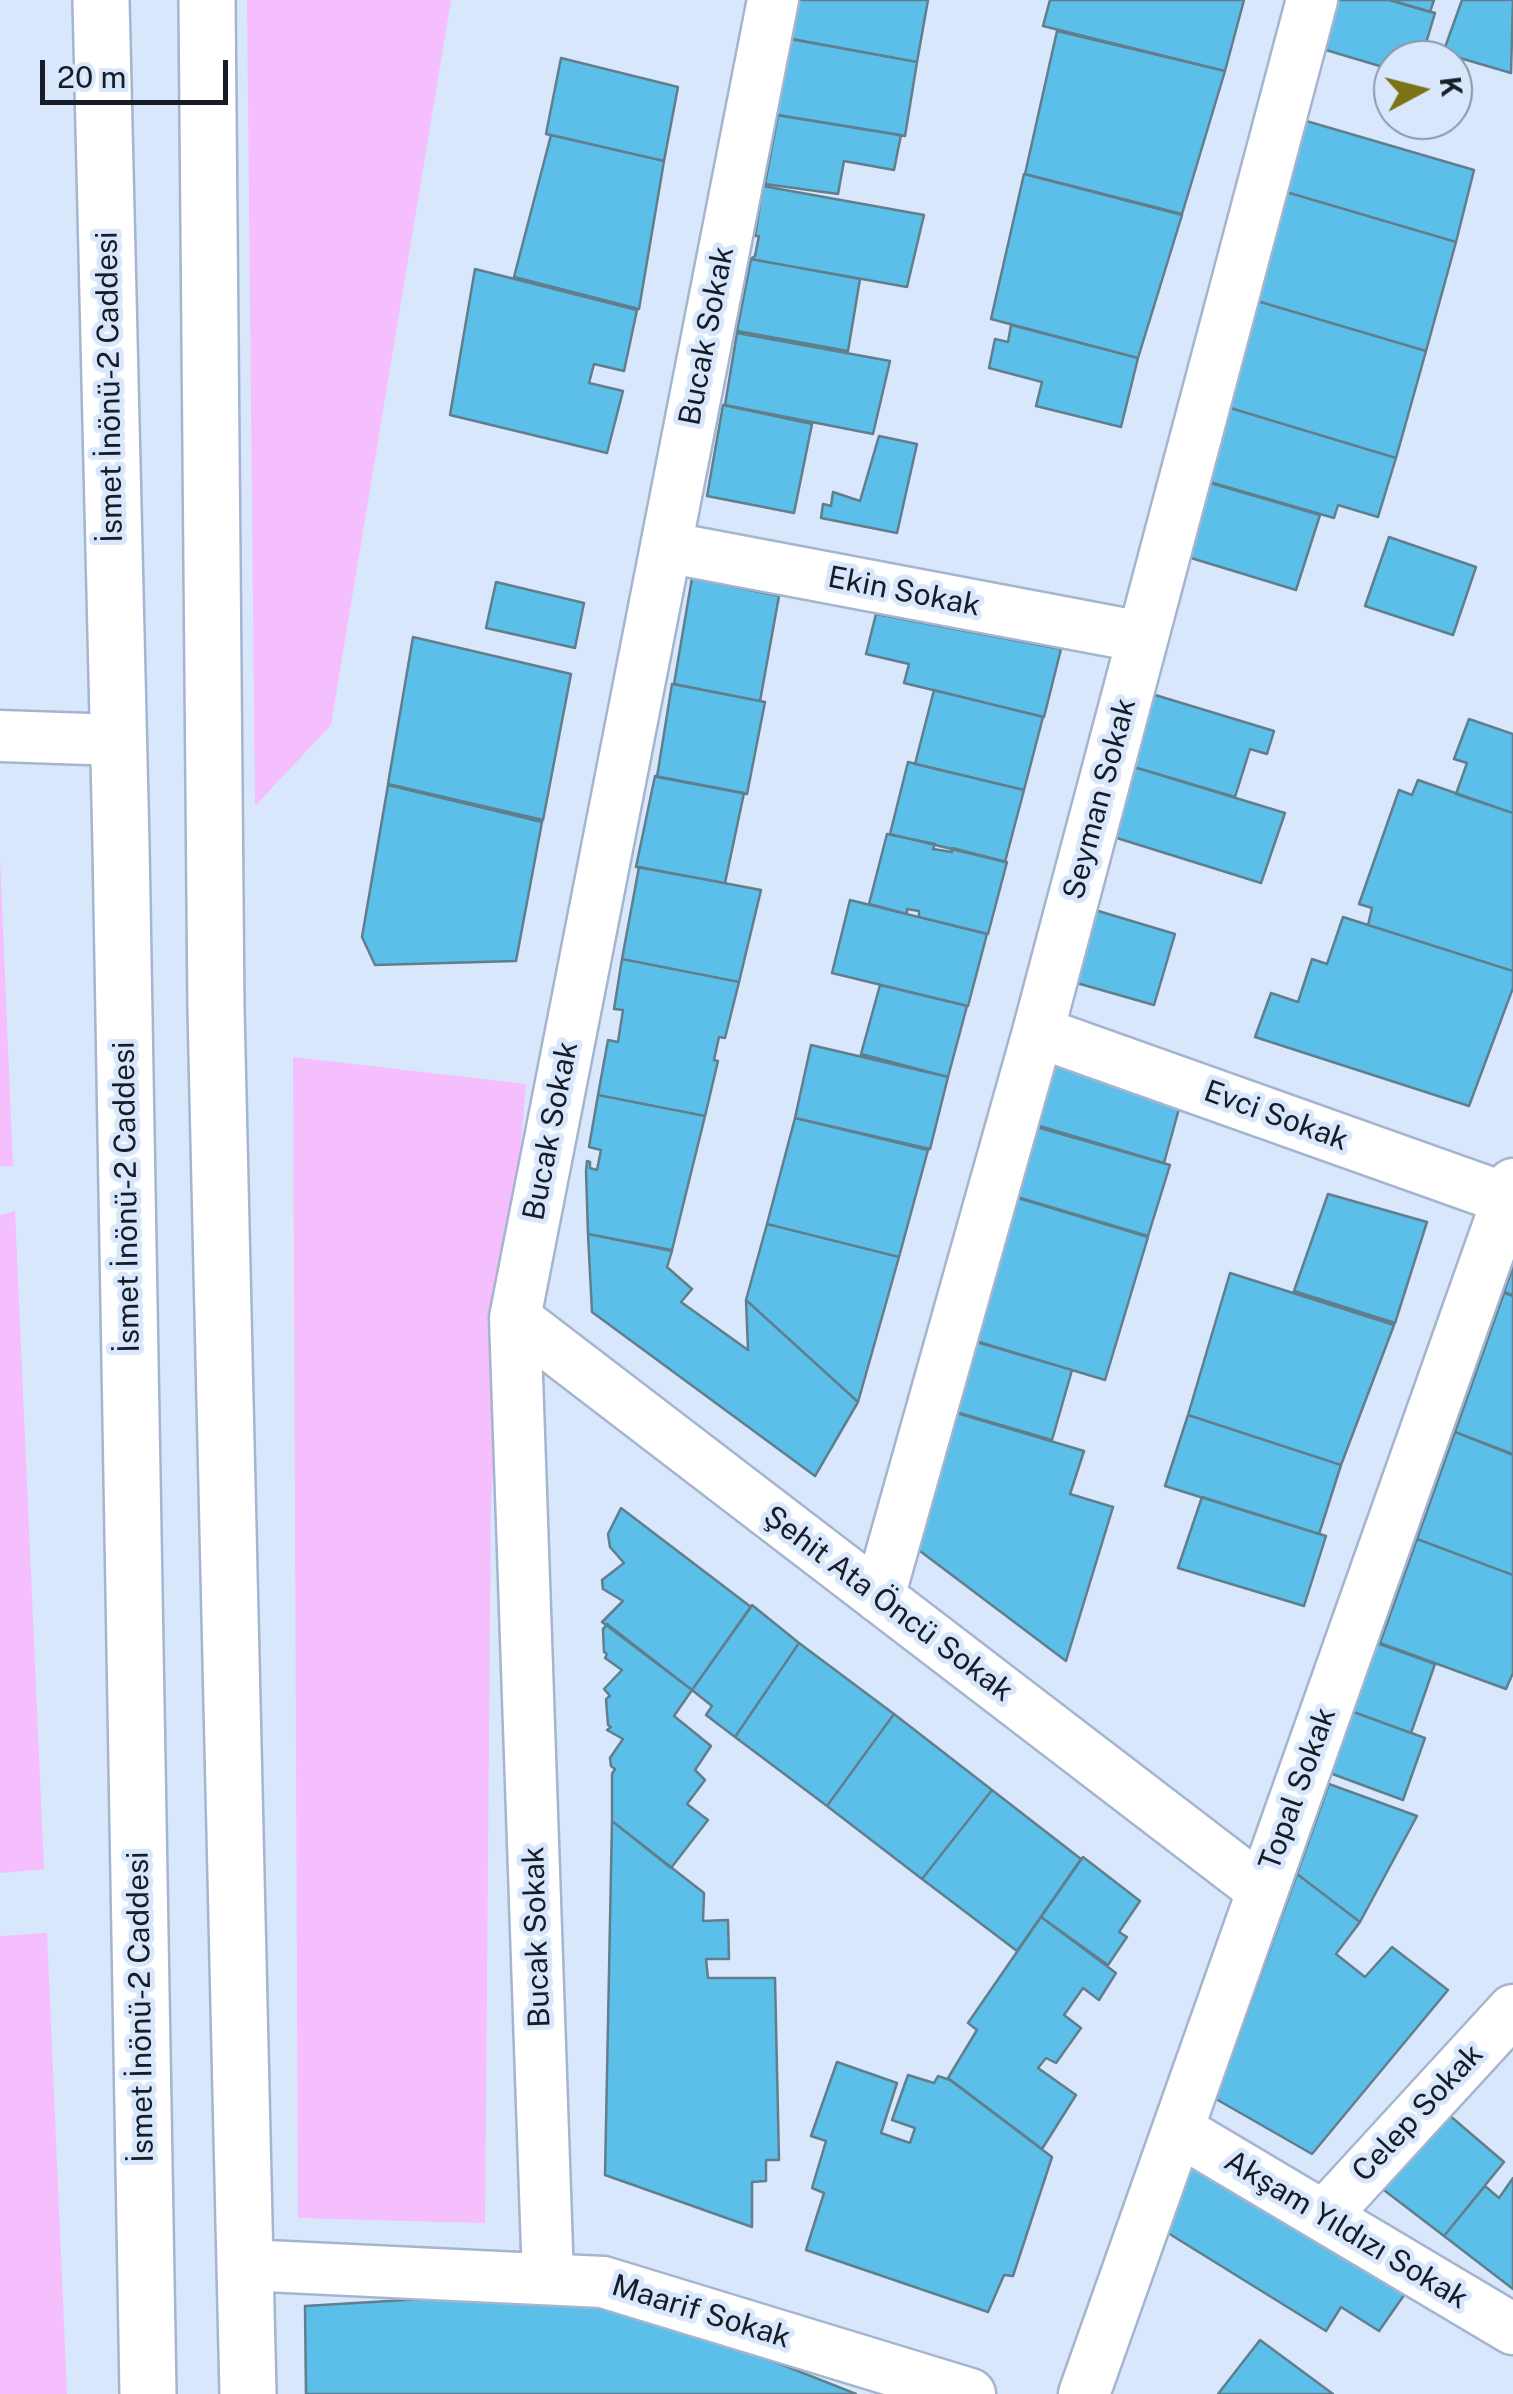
<!DOCTYPE html>
<meta charset="utf-8">
<style>
body{margin:0}
#map{position:relative;width:1513px;height:2394px;overflow:hidden;background:#d9e7fc;font-family:"Public Sans",sans-serif}
canvas{display:block}
.north{position:absolute;left:1373px;top:40px;width:100px;height:100px;box-sizing:border-box;background:#d9e7fc;border:2px solid #8b96a6;border-radius:50%;rotate:83deg;font-size:28px;font-weight:700;line-height:40px;text-align:center;color:#171c26}
.north::after{content:'';display:block;margin:auto;width:35px;height:45px;background:#7a7417;clip-path:polygon(50% 0,100% 100%,50% 72%,0 100%)}
.scale{position:absolute;left:40px;top:60px;width:188px;height:45px;box-sizing:border-box;border:5px solid #171c26;border-top:0;padding-left:12px;font-size:30px;line-height:35px;white-space:nowrap;color:#171c26;-webkit-text-stroke:8px #d9e7fc;paint-order:stroke}
</style>
<div id="map">
<canvas width="1513" height="2394"></canvas>
<div class="north">K</div>
<div class="scale">20 m</div>
</div>
<script>
const g = document.querySelector('canvas').getContext('2d');
g.lineJoin = 'round';
function fill(path, color) {
  g.fillStyle = color;
  g.fill(path, 'evenodd');
}
function stroke(path, color, width, dash) {
  g.strokeStyle = color;
  g.lineWidth = width;
  g.lineCap = dash ? 'butt' : 'round';
  g.setLineDash(dash || []);
  g.stroke(path);
}
function write(font, color, halo, rows, align = 'center') {
  g.font = font + ' "Public Sans",sans-serif';
  g.lineWidth = 10;
  g.setLineDash([]);
  g.textBaseline = 'middle';
  g.strokeStyle = halo;
  g.fillStyle = color;
  for (const [text, x, y, turn = 0] of rows) {
    g.save();
    g.translate(x, y);
    g.rotate((+turn || 0) * Math.PI / 180);
    g.textAlign = isNaN(turn) ? turn : align;
    if (halo) g.strokeText(text, 0, 0);
    g.fillText(text, 0, 0);
    g.restore();
  }
}
const green = new Path2D(`
 M247,0H451L331,725L255,806Z
 M0,858L13,1166H0Z
 M293,1057L526,1084L491,1497L485,2223L298,2218Z
 M15,1211L44,1869L0,1873V1215Z
 M47,1933L67,2394H0V1936Z`);
const building = new Path2D(`
 M794,0H928L917,62L787,38Z
 M1050,0H1244L1225,71L1043,26Z
 M1329,0H1390L1435,13L1421,60H1393V70L1316,47Z
 M1389,0H1434L1430,12Z
 M1462,0H1513L1511,73L1443,53Z
 M1057,31L1225,71L1182,214L1025,174Z
 M790,39L917,62L905,136L776,115Z
 M561,58L678,87L664,161L546,134Z
 M778,115L901,135L894,170L844,161L838,194L765,184Z
 M1296,118L1474,170L1456,242L1276,189Z
 M551,135L664,161L639,309L514,277Z
 M1024,174L1182,215L1138,358L991,319Z
 M763,186L924,215L907,287L750,259L755,256L759,236H755Z
 M1276,189L1456,242L1426,351L1247,298Z
 M751,259L860,279L848,351L737,331Z
 M475,269L637,310L624,371L594,364L589,383L623,391L607,453L450,415Z
 M1247,298L1426,351L1396,458L1217,404Z
 M1011,325L1138,358L1121,427L1036,406L1042,382L989,368L995,339L1008,342Z
 M737,333L890,361L873,434L725,405Z
 M1217,404L1396,458L1378,517L1338,505L1334,518L1196,478Z
 M723,405L812,424L794,513L707,496Z
 M879,436L917,444L897,533L821,518L823,504L831,506L833,492L860,501Z
 M1200,480L1320,515L1296,590L1178,554Z
 M1389,537L1476,567L1453,635L1365,606Z
 M692,578L779,596L760,701L674,684Z
 M496,582L584,603L575,648L486,628Z
 M876,614L1061,649L1044,717L904,683L909,664L866,654Z
 M413,637L571,674L543,820L388,784Z
 M672,684L765,702L747,794L657,777Z
 M934,690L1043,717L1024,790L915,764Z
 M1142,691L1274,731L1267,754L1250,749L1235,797L1124,764Z
 M1469,719L1513,734V813L1456,794L1467,763L1454,759Z
 M908,762L1024,790L1005,862L890,834Z
 M1124,764L1285,813L1261,883L1104,834Z
 M655,776L744,793L725,883L636,867Z
 M1418,780L1513,813V971L1368,925L1372,908L1359,904L1399,790L1412,795Z
 M388,785L542,822L516,961L375,965L362,937Z
 M887,834L935,844L933,849L952,852V848L1007,862L988,934L919,917V911L907,909V914L869,904Z
 M639,867L761,890L739,982L622,959Z
 M850,900L987,934L968,1006L832,973Z
 M1085,907L1175,934L1154,1005L1066,980Z
 M1343,917L1513,971V988L1469,1106L1255,1037L1271,993L1298,1002L1312,959L1327,964Z
 M622,959L739,982L725,1038L719,1037L714,1060L718,1061L705,1116L598,1095L608,1040L618,1042L623,1010L614,1009Z
 M880,985L967,1006L948,1077L861,1054Z
 M811,1045L948,1077L930,1149L795,1118Z
 M1044,1054L1182,1098L1164,1163L1026,1122Z
 M598,1095L705,1116L672,1250L588,1234L586,1171L587,1161L590,1162V1168L597,1170L601,1150L589,1147Z
 M795,1118L928,1150L899,1257L767,1224Z
 M1026,1124L1170,1165L1148,1236L1007,1194Z
 M1328,1194L1427,1222L1395,1323L1294,1291Z
 M1008,1195L1148,1237L1105,1380L969,1339Z
 M767,1224L899,1257L858,1402L746,1300Z
 M588,1234L672,1251L667,1267L692,1289L681,1302L748,1350L746,1300L858,1402L815,1476L592,1312Z
 M1513,1267V1295L1504,1292Z
 M1230,1273L1394,1325L1341,1465L1188,1415Z
 M1504,1293L1513,1296V1454L1455,1432Z
 M973,1341L1072,1370L1052,1440L956,1412Z
 M950,1411L1084,1451L1070,1494L1113,1507L1066,1661L912,1545Z
 M1188,1415L1341,1465L1319,1534L1165,1486Z
 M1455,1432L1513,1455V1575L1417,1539Z
 M1202,1497L1326,1536L1304,1606L1178,1568Z
 M621,1508L751,1607L692,1690L602,1622L623,1601L603,1589L602,1580L624,1563L610,1547L608,1534Z
 M1417,1539L1513,1575V1673L1506,1689L1380,1643Z
 M752,1605L799,1643L735,1737L706,1715L712,1706L692,1690Z
 M607,1624L692,1690L674,1716L711,1746L695,1770L705,1780L687,1804L708,1820L671,1868L612,1821V1774L615,1769L611,1766L610,1758L623,1739L607,1730L611,1727L608,1725L606,1699L610,1696L604,1689L622,1670L605,1658L607,1654L604,1652L603,1629Z
 M1374,1642L1435,1664L1411,1733L1348,1710Z
 M799,1643L894,1714L827,1806L735,1737Z
 M1348,1710L1425,1738L1403,1800L1327,1772Z
 M894,1714L992,1790L922,1879L827,1806Z
 M1329,1784L1417,1816L1360,1922L1297,1874Z
 M992,1790L1081,1859L1017,1951L922,1879Z
 M612,1821L704,1893L703,1921L728,1920L729,1959H706L708,1978H775L779,2160H766V2181L752,2182V2227L605,2175Z
 M1083,1857L1140,1901L1119,1932L1127,1937L1108,1965L1041,1917Z
 M1297,1874L1360,1922L1336,1954L1365,1977L1392,1947L1448,1990L1312,2154L1216,2099Z
 M1041,1917L1116,1973L1099,2000L1083,1988L1064,2015L1081,2028L1056,2063L1046,2058L1038,2068L1076,2095L1042,2149L948,2078L977,2030L968,2023Z
 M837,2062L897,2083L881,2133L910,2143L915,2128L892,2120L908,2075L934,2083L938,2076L950,2080L1052,2157L1013,2276L1004,2275L988,2312L806,2250L824,2193L812,2188L826,2141L811,2136Z
 M1442,2109L1504,2162L1444,2236L1376,2184Z
 M1193,2163L1409,2288L1379,2331L1341,2307L1326,2331L1168,2233Z
 M1513,2178V2289L1444,2236L1485,2186L1499,2198Z
 M506,2294L619,2306L745,2350L856,2394H306L305,2306Z
 M1260,2340L1333,2394H1218Z`);
const minor = new Path2D(`
 M666,547L1142,637
 M0,736L118,740
 M1038,1032L1513,1201
 M515,1318L1262,1890
 M879,1597L1038,1032L1312,0
 M1180,2131L1513,2329
 M1324,2216L1513,2010
 M245,2265L603,2282L970,2394
 M548,2279L515,1318L773,0
 M1084,2394L1513,1184`);
const primary = new Path2D(`
 M101,0L121,845L148,2394
 M207,0L216,1010L248,2394`);
const streetNames = [
 ["Bucak Sokak",707,336,-79],
 ["İsmet İnönü-2 Caddesi",110,387,-91],
 ["Ekin Sokak",904,592,11],
 ["Seyman Sokak",1100,799,-75],
 ["Evci Sokak",1276,1116,20],
 ["Bucak Sokak",551,1131,-79],
 ["İsmet İnönü-2 Caddesi",127,1197,-91],
 ["Şehit Ata Öncü Sokak",888,1604,37],
 ["Topal Sokak",1298,1789,-70],
 ["Bucak Sokak",537,1937,-92],
 ["İsmet İnönü-2 Caddesi",141,2007,-91],
 ["Celep Sokak",1418,2113,-47],
 ["Akşam Yıldızı Sokak",1346,2230,31],
 ["Maarif Sokak",701,2312,17]
];
fill(green, '#f5befd');
fill(building, '#5cbfea');
stroke(building, '#607e8c', 2.5);
stroke(minor, '#a5b5cf', 55);
stroke(primary, '#a5b5cf', 60);
stroke(minor, '#fff', 50);
stroke(primary, '#fff', 55);
write('30px', '#171c26', '#d9e7fc', streetNames);
</script>
